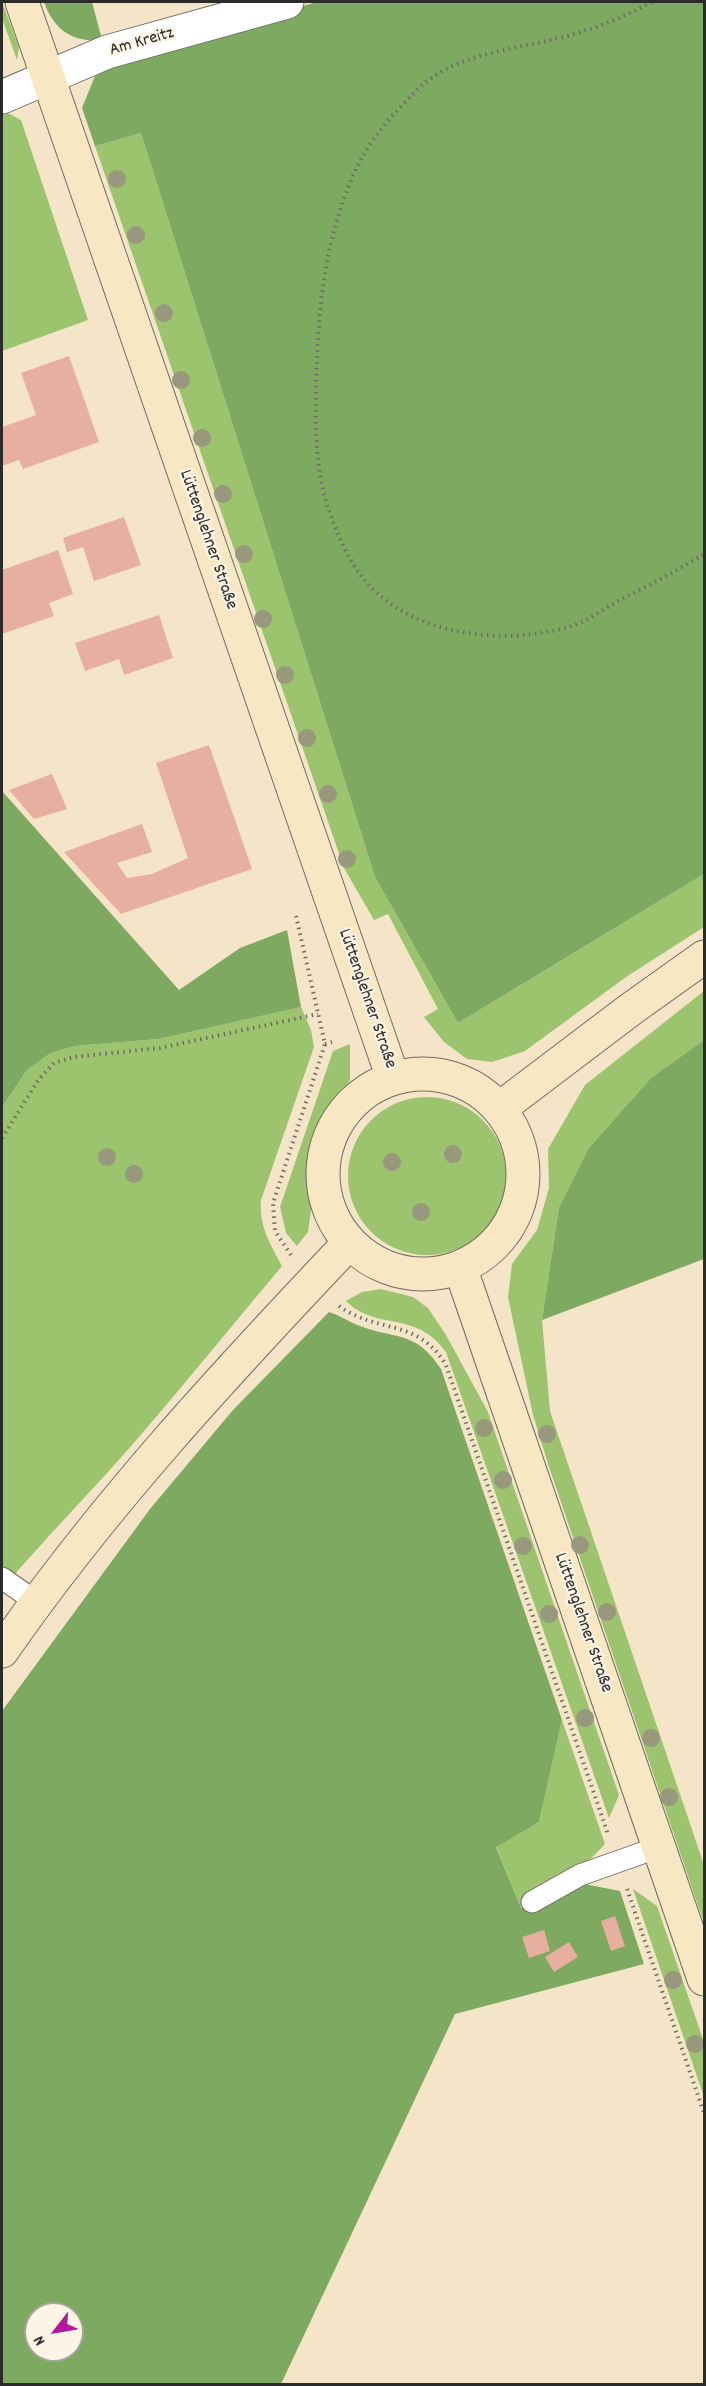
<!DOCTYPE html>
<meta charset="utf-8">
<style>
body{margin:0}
#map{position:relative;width:706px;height:2386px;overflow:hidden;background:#f4e4c8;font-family:Dekko,sans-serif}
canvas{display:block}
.frame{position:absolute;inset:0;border:3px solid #2b2b2b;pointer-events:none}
.north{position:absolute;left:24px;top:2302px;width:60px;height:60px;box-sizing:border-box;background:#fcf5e5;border:2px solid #a8a49b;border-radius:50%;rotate:239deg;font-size:16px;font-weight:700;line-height:24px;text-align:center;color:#2b2b2b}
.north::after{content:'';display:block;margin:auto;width:21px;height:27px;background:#b5179e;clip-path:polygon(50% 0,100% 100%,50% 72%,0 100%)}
</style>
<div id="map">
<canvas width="706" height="2386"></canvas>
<div class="frame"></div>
<div class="north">N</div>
</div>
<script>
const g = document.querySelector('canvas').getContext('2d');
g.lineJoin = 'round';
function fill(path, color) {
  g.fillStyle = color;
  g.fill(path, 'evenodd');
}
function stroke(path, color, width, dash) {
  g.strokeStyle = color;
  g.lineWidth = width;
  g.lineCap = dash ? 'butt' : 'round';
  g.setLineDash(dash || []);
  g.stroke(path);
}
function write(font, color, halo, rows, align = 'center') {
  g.font = font + ' Dekko,sans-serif';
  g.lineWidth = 4.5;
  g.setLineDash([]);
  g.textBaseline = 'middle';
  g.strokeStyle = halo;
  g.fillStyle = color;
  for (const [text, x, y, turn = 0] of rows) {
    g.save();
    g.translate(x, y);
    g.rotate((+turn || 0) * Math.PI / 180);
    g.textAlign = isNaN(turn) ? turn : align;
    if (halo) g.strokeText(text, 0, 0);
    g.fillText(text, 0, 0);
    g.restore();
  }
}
const green = new Path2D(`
 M2,2L19,47L17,60L2,18Z
 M2,110L21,120L88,320L2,351Z
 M141,133L375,877L458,1023L704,874V927L626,977L525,1051L492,1062L467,1059L444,1042L424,1017L438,1009L388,914L374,920L344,868L95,146Z
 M704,991V1040L651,1078L588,1149L559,1207L542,1320L550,1411L704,1865V1923L549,1467L533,1415L508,1297L512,1264L537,1230L549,1188L548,1149L585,1085Z
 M301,1007L311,1030L314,1047L261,1200C259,1227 270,1243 282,1266C234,1323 187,1381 139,1437C94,1489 46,1537 2,1589V1107L27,1070L49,1053L75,1046L159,1039Z
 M350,1044V1080L314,1135L309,1169L311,1210L308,1232L297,1246L286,1233L280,1207L333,1051Z
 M348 1176a79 79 0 1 1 158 0a79 79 0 1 1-158 0Z
 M381,1289L413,1297L428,1308L446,1335L488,1412L619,1795L609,1818L446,1352C415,1309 377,1332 346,1301L362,1292Z
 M562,1720L605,1844L578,1872L530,1897L521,1908L496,1846L539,1822Z
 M633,1889L657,1906L704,2042V2097Z`);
const forest = new Path2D(`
 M44,2H92L102,40C73,43 54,30 44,2Z
 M317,2H704V874L458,1023L375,877L141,133L95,146L82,108L95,76L156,49Z
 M2,791L179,990L240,948L287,930L301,1007L159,1039L75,1046L50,1053L27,1070L2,1107Z
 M704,1040V1259L542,1320L559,1207L588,1149L651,1078Z
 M329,1312C339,1315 346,1320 355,1324C395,1341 414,1328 441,1369L562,1720L539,1822L496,1847L521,1908L579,1883L620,1891L644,1964L455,2014L281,2384H2V1711L150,1509L233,1410ZM36,2314H72V2350H36Z`);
const building = new Path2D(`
 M69,356L99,442L23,469L19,460L2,466V427L36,415L21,373Z
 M124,517L141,565L94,581L83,547L67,552L63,538Z
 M58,550L73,594L49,603L54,616L2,634V570Z
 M159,615L173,658L124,675L119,659L85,671L75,643Z
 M209,745L252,869L121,914L64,852L142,824L152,852L117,863L127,878L152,874L188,858L156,763Z
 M52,774L67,809L34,819L9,790Z
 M615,1916L625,1946L611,1951L601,1921Z
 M544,1930L550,1951L529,1958L522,1937Z
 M569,1942L578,1957L554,1972L545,1957Z`);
const path = new Path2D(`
 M652,2C620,19 590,31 555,39C507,51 453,54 416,91C398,109 377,131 364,154C330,215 319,292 317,361C315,409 313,465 329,511C336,531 347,556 359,573C404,636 503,647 572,626C588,621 603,609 618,601C647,586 677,571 704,554
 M325,1044L332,1042
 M2,1138L39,1079L54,1063L74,1057L160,1048L318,1014
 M291,1255L275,1231L273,1203L325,1044L296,916
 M339,1306C378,1334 418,1318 446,1365L608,1834
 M627,1889L704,2113`);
const lane = new Path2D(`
 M2,1578L36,1602
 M532,1902L580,1875L659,1847`);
const street = new Path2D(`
 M2,97L107,52L287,2`);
const secondary = new Path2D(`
 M22,2L393,1078
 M323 1174a100 100 0 1 1 200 0a100 100 0 1 1-200 0Z
 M499,1109L631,1009L704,957
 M460,1267L704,1979
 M2,1651C104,1504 226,1373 349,1243`);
const trees = [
 [117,179],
 [136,235],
 [164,313],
 [181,380],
 [202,438],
 [223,494],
 [244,554],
 [263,619],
 [285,675],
 [307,738],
 [328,794],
 [347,859],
 [453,1154],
 [107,1157],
 [392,1162],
 [134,1174],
 [421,1212],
 [484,1428],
 [547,1434],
 [503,1480],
 [580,1545],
 [523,1546],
 [607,1612],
 [549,1614],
 [585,1718],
 [651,1738],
 [669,1797],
 [673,1980],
 [695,2044]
];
const streetNames = [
 ["Am Kreitz",142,43,-16],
 ["Lüttenglehner Straße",207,540,71],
 ["Lüttenglehner Straße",366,999,71],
 ["Lüttenglehner Straße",582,1623,71]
];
fill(green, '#9cc36e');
fill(forest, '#7da961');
fill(building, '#e6af9f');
stroke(lane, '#716c62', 23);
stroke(street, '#716c62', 35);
stroke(secondary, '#716c62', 35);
stroke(path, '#716c62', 4, [1.5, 4.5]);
stroke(lane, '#fff', 21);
stroke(street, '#fff', 33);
stroke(secondary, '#f7e8c3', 33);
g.fillStyle = '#98987d';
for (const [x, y] of trees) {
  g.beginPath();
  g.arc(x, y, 9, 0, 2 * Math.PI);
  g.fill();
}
write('18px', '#2b2b2b', '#fcf5e5', streetNames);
</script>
